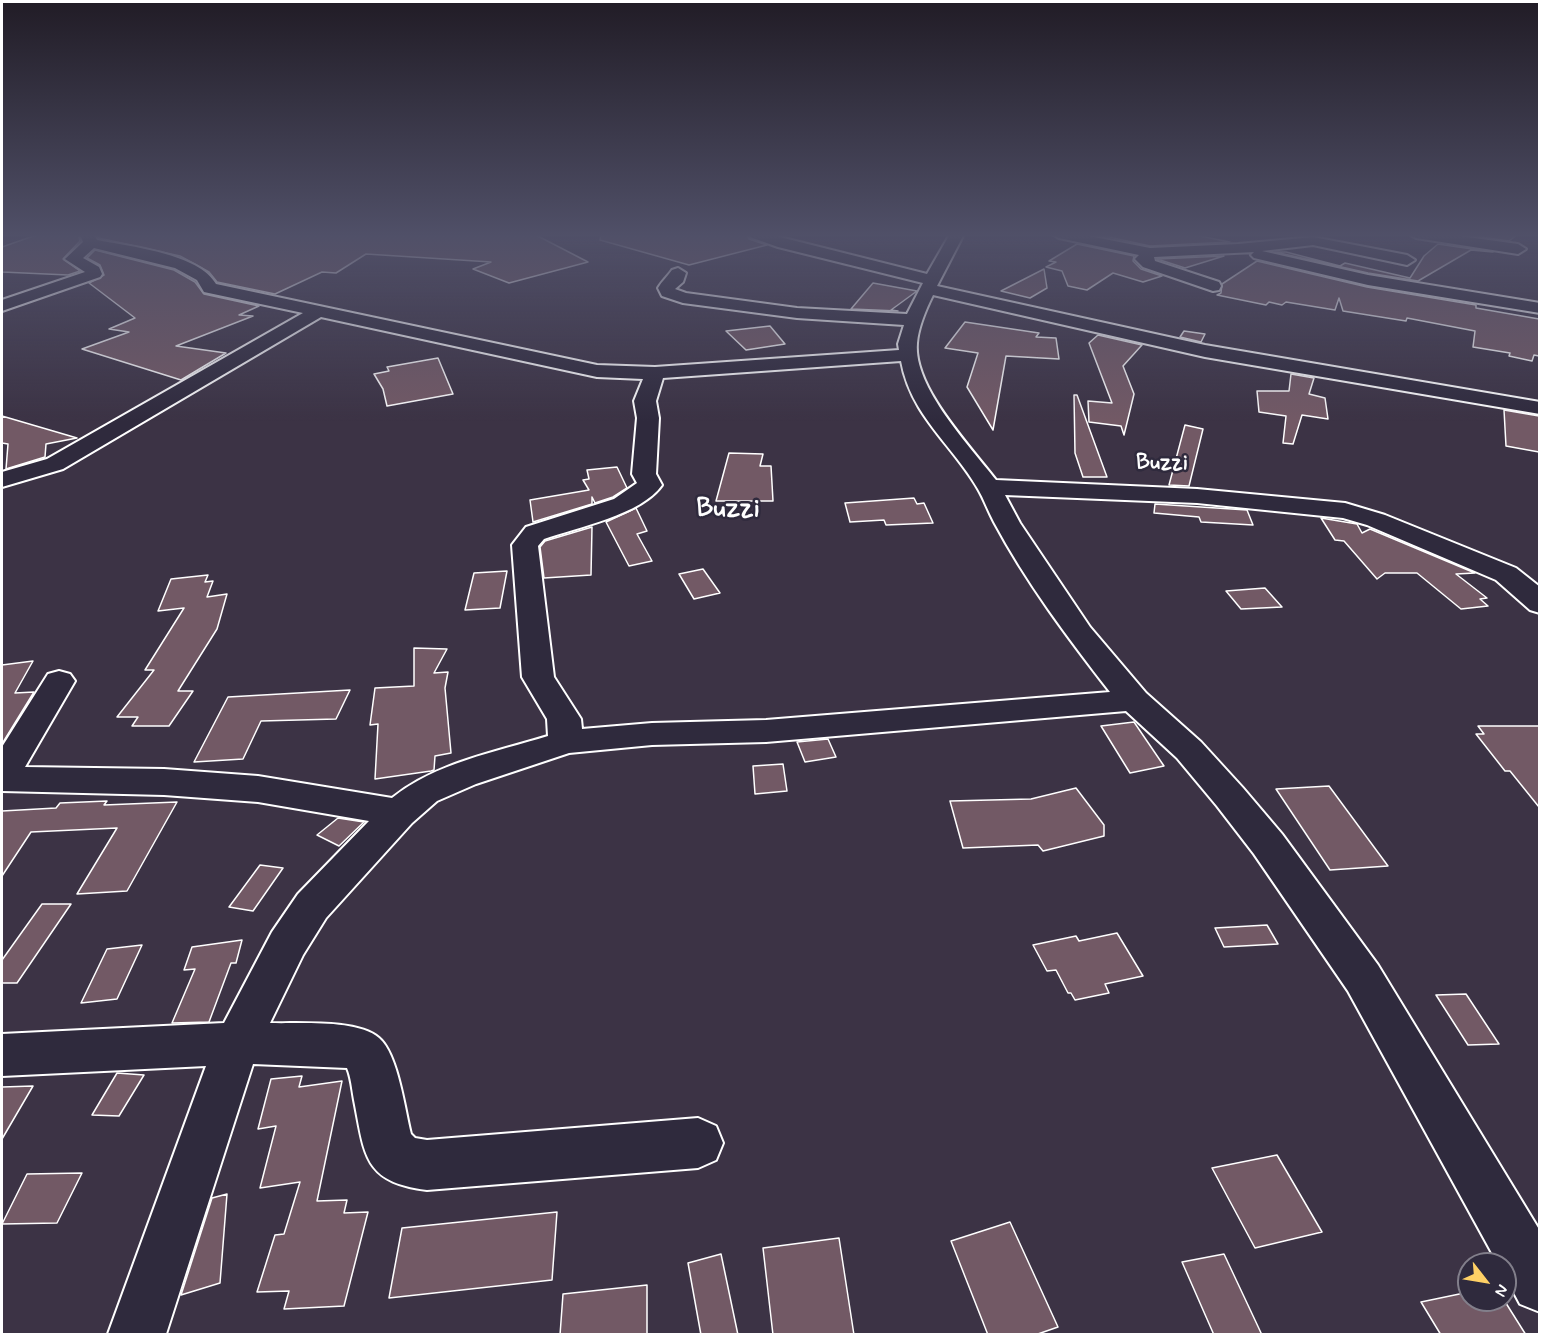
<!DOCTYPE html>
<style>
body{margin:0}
#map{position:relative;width:1541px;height:1336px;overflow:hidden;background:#3c3345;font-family:Mynerve,sans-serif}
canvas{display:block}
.frame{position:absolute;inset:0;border:3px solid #fff;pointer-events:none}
.north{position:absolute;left:1457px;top:1252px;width:60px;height:60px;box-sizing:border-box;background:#2f2a3d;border:2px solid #827f8b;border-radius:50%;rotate:121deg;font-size:16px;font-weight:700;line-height:24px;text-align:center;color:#fff}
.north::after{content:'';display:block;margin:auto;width:21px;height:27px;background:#ffd166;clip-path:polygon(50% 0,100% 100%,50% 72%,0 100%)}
</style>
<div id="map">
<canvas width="1541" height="1336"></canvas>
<div class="frame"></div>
<div class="north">N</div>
</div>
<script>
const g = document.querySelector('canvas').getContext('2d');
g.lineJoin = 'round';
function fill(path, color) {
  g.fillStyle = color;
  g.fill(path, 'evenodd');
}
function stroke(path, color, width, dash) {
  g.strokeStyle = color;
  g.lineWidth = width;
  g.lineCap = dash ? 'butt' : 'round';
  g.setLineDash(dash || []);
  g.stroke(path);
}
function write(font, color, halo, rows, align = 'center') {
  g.font = font + ' Mynerve,sans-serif';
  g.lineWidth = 5;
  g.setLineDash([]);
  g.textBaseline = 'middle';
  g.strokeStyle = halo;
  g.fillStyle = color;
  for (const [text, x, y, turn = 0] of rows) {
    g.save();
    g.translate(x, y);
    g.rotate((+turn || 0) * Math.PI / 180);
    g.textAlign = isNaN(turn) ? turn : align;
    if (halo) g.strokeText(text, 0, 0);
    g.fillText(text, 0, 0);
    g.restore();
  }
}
const building = new Path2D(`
 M39,234H78L80,241L63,259L80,271L68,275L2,272V247Z
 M96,234H534L588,262L509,283L473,269L491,262L366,254L336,273L322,272L275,294L217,282L209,272L180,256L99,238Z
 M601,234H746L749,239L767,245L689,265L600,240Z
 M1095,234H1190L1230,242L1150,246Z
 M1460,234H1518L1509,241Z
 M1077,244L1134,256L1133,261L1141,269L1162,276L1143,282L1113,273L1087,290L1068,286L1062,271L1046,267L1056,262L1049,261Z
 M1438,244L1493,252L1471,250L1418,281L1368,273L1275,252H1286L1340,266L1345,263L1410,278L1424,256Z
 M95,250L174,270L195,282L204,294L259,306L239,315L253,316L176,346L226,353L181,380L82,349L129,332L109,329L135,318L89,283L104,275L100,265L87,258Z
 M1224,256L1185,268L1157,259Z
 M1257,261L1367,287L1476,305V308L1539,319V356L1534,355L1532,361L1509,356L1510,353L1473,347L1475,331L1407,318L1406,321L1343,311L1339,298L1335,310L1286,302L1282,305L1269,302L1266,305L1217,295L1221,293L1222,284Z
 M1044,269L1047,288L1030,298L1001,291Z
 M873,283L917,291L891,310L898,311L851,309Z
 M965,322L1039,333L1036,337L1056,338L1059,359L1006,356L993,430L967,387L978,353L945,348Z
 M770,326L785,344L746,350L726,331Z
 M1184,331L1205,334L1201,342L1180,337Z
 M1098,335L1142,345L1123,366L1134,394L1124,435L1121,426L1089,422L1088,401L1112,403L1089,343Z
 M438,358L453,394L387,406L383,389L374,374L389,371L387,367Z
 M1291,374L1314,378L1309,394L1325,398L1328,419L1302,415L1293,444L1283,443L1286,416L1259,412L1257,391H1289Z
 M1074,395H1077L1107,477H1083L1075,453Z
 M1504,410L1539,416V452L1506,446Z
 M2,416L77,438L46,444L45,457L6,469L8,444L2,443Z
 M1185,425L1203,429L1189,486L1169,485Z
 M729,453L763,454L760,466H771L773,501H716Z
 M617,467L627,488L613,497L595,503L592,497V504L533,522L530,500L589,490L583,480L589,479L587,470Z
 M914,498L917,504L924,503L933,523L886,525L884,520L850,522L845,503Z
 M1155,504L1247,510L1253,525L1201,522L1199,517L1154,513Z
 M636,508L647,531L637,534L652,561L629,566L606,522Z
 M1321,518L1357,524L1362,533L1370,529L1475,573L1456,574L1487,598L1480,599L1488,606L1461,609L1417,573H1385L1377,579L1344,541L1335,540Z
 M592,527L591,575L544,578L540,547L545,541Z
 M703,569L720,593L694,599L679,574Z
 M507,571L500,608L465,610L474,573Z
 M208,575L205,582L213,581L207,597L227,594L217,629L178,691H193L169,726H132L138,717H117L154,670H145L184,608L158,611L171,579Z
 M1265,588L1282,607L1241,609L1226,591Z
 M414,648L447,649L434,673L448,672L445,688L451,753L435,756L434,770L431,771L375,779L378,724L370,725L375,688L414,686Z
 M33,661L15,693L34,692L2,744V665Z
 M350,690L336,719L261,721L243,759L194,762L228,697Z
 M1134,722L1164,766L1130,773L1101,726Z
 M1478,726H1539V807L1510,771H1505L1476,734H1484Z
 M828,739L836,757L805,762L797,742Z
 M783,764L787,791L755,794L753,766Z
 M1329,786L1388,866L1330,870L1276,789Z
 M1076,788L1104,825V836L1043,851L1038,845L963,848L950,801L1031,799Z
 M107,801L104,805L177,802L127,891L77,894L117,828L31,832L2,876V811L56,808L60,803Z
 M338,818L364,822L339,846L317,835Z
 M260,865L283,868L253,911L229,907Z
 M42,904H71L17,983H2V960Z
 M1267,925L1278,944L1224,947L1215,928Z
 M1117,933L1143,976L1105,984L1109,993L1075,1000L1071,993H1068L1056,970L1047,971L1033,945L1076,936L1079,941Z
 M242,940L236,963H231L209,1022L172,1023L195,969L184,970L192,947Z
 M142,945L117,999L81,1003L107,949Z
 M1466,994L1499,1044L1468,1045L1436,995Z
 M117,1073L144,1075L119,1116L92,1115Z
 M302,1076L299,1087L342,1081L317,1201L347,1200L344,1213L368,1212L344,1306L284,1309L289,1291L257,1292L275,1235L284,1234L300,1182L260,1188L276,1126L258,1129L271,1079Z
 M33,1086L2,1139V1087Z
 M1277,1155L1322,1232L1255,1248L1212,1168Z
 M82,1173L57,1223L2,1224L27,1174Z
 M227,1194L220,1283L181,1295L212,1198Z
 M557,1212L552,1280L389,1298L402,1228Z
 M1010,1222L1058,1327L1035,1335H988L951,1241Z
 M839,1238L854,1335H773L763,1248Z
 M721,1254L738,1335H701L688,1263Z
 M1224,1254L1262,1335H1214L1182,1262Z
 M647,1285V1335H560L563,1294Z
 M1469,1292V1300H1504L1526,1335H1441L1421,1302Z`);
const minor = new Path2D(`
 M80,234H94L97,240C128,246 200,254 216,284L597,365L655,367L899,350L898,344L904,325L797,318L683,303L662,296L658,288C662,281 668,276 672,270L678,268L686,273L683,282L675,289L686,293L797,308L907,314L923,283L778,247L750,237L748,234H768L927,274L950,234H964L937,286L1205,345L1540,402V414L1205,357L933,295C926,309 918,328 917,343C913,387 970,446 996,480L1197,489L1345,503L1385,515L1516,568L1540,587V613L1530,610L1496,580L1367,525L1343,518L1197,503L1005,495L1020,523L1090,627L1146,693L1201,742L1243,788L1282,834L1378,965L1540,1231V1312L1520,1304L1505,1276V1264H1498L1348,991L1254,854L1217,806L1177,758L1126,711L766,742L652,745L569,753L476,784L437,801L412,823L326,918L303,955L270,1023C299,1024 357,1019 379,1038C398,1054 405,1111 411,1134L415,1138L427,1140L698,1118L716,1126L723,1143L716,1160L698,1168L427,1190C363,1182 365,1155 354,1100C352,1089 351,1077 347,1068L253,1064L166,1334H108L206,1066L2,1076V1034L224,1023L272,932L298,894L369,821L258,802L164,795L2,791V747L48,674L59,671L70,674L75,681L25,767L164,769L258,776L392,798C435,763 496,752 548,736L547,719L522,677L512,545L526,527L614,499L637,483L632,474L637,418L634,401L643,379L597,377L321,317L63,469L2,487V472L47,459L303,313L204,292L197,280L175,268L94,248L83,258L99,267L102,274L100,277L2,311V300L85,272L65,259L83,242ZM901,361C911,416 952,444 978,489C984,499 988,511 994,522C1026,582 1068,638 1110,692L766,720L652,723L582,729L581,719L554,677L538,546L544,539C578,527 641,515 662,485L656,474L659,418L656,401L663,378Z
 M1052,234H1079L1150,248L1238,244L1313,237L1407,255L1415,260L1407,265L1313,245L1262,251L1368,275L1540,303V313L1368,285L1254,258L1251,255L1254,252L1154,257L1155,261L1219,282L1221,286L1219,290L1213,291L1143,267L1135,259L1139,255L1059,238Z
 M1409,234H1445L1518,244L1526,249L1518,254L1416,238Z`);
const farQuarternames = [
 ["Buzzi",1162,464]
];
const quarterNames = [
 ["Buzzi",728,510]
];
fill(building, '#725965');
stroke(building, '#fff', 1.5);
stroke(minor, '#fff', 4);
fill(minor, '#2f2a3d');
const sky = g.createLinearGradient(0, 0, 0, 421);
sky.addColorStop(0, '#211c26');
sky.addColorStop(0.56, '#505068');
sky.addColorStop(1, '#50506800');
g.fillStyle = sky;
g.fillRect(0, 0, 1541, 421);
write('bold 22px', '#fff', '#2f2a3d', farQuarternames);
write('bold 27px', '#fff', '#2f2a3d', quarterNames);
</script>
